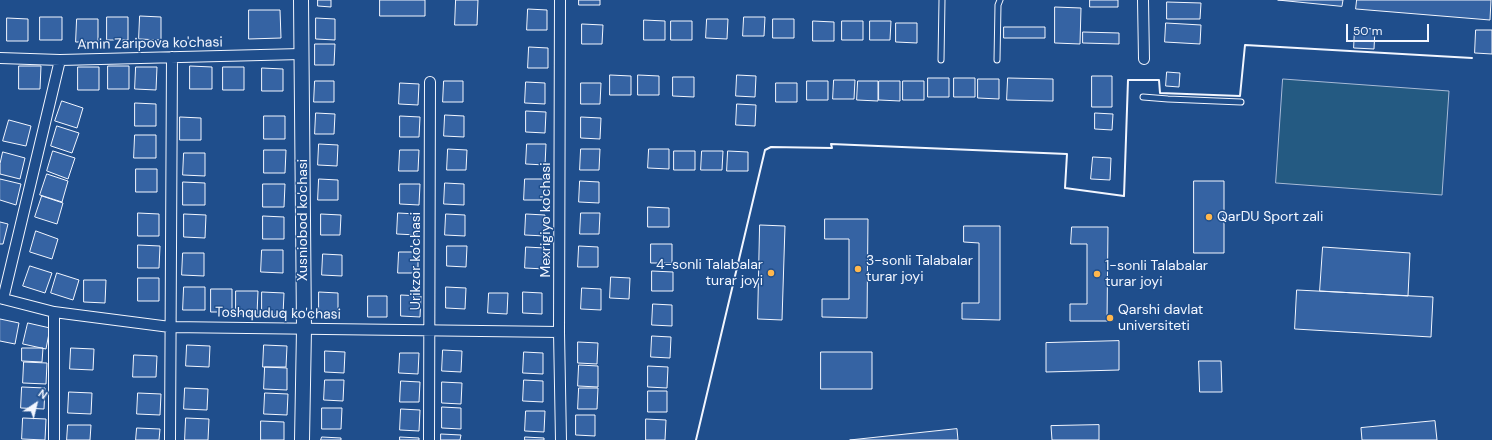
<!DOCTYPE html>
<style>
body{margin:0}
#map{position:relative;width:1492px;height:440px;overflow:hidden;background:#1f4e8c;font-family:"DM Sans",sans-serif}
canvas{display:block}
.north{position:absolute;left:16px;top:384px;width:40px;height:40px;-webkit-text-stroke:3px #1f4e8c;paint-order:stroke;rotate:35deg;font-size:11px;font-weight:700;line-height:16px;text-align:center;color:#f2f6ff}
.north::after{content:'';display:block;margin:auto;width:14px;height:18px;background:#f2f6ff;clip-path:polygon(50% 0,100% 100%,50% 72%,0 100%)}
.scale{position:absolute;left:1346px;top:24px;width:83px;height:18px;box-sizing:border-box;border:2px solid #f2f6ff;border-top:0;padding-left:5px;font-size:12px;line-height:14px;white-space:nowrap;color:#f2f6ff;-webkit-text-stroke:3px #1f4e8c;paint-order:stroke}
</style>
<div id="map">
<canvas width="1492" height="440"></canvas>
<div class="north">N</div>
<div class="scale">50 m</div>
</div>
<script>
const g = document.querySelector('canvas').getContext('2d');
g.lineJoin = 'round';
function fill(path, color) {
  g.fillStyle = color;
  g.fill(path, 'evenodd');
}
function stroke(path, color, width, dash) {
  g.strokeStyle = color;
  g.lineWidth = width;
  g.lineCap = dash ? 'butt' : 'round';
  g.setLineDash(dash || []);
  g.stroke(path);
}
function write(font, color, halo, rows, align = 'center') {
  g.font = font + ' "DM Sans",sans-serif';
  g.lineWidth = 3;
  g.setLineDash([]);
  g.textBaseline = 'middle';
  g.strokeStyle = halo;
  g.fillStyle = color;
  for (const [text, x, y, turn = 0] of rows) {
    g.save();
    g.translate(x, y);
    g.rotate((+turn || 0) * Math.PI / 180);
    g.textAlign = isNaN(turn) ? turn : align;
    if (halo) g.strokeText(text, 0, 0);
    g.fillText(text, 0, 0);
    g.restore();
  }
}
const green = new Path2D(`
 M1283,79L1449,91L1442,195L1276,183Z`);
const building = new Path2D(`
 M318,0H331V7L318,6Z
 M380,0H425V16H380Z
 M456,0H478L477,25H455Z
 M579,0H600V5H579Z
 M1090,0H1118V7H1090Z
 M1278,0H1343L1342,6Z
 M1357,0H1491L1490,20L1356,9Z
 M1167,2L1201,3L1200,19H1167Z
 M1055,7L1081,8L1080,44L1055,43Z
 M528,9L547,10V30H527Z
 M249,10H280L281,38L249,39Z
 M140,16L161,17V40L139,39Z
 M40,17H62V40H40Z
 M107,17H128V40H107Z
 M744,17H765L764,36H743Z
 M7,18L28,19V41H7Z
 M316,18L335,19V40L316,39Z
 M77,19H98V42H76Z
 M707,19H728L727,39L706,38Z
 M773,19H794V38H773Z
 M644,20L665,21V40H644Z
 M671,21H692V40H671Z
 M813,21L834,22V41H813Z
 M842,21H863V40H842Z
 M870,21H891L890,40H870Z
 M896,23H917V43L896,42Z
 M1166,23L1201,25L1200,44L1165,42Z
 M582,24L603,25L602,44H582Z
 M1004,27H1045V38H1004Z
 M1355,28L1375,29L1374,49L1354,48Z
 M1476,30H1492V54L1475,53Z
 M1083,32L1119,33V44L1083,43Z
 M315,44H335L334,65H315Z
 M529,47L548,48V68H528Z
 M19,66H41L40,89H19Z
 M108,66H129V89H108Z
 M190,66L212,67V89H190Z
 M78,67H99V90H78Z
 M136,67H157L156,90L135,89Z
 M223,67H244V90H223Z
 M262,68L283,69V91H262Z
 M1167,72L1180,73L1179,87L1166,86Z
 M610,75L631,76V95H610Z
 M638,75L659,76V95H638Z
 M737,75L756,76L755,97L736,96Z
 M1092,76H1112V107H1092Z
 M673,77H694V97L673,96Z
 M928,78H949V97H928Z
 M954,78H975V97H954Z
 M1008,78L1053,79V101L1007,100Z
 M978,79H999V99L978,98Z
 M834,80H855L854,99H833Z
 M315,81H334V102H314Z
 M444,81H463V102H443Z
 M807,81H828V100H807Z
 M858,81H878V101L857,100Z
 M879,81H900V101L879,100Z
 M903,81H924V100H903Z
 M526,82L545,83V104L525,103Z
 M400,83L419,84L418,105L399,104Z
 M581,83H601L600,104H581Z
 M776,83H797V102H776Z
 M62,101L83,108L77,128L55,121Z
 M135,103L156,104V126H135Z
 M737,104L756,105L755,126L736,125Z
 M526,111L546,112L545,133L526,132Z
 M316,113L335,114L334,134H315Z
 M1095,113L1113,114L1112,130L1095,129Z
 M445,115L464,116V137L444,136Z
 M264,116H285V139H264Z
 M400,116L420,117L419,137H400Z
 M180,117L201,118V140H180Z
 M581,117L601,118L600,139L581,138Z
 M9,120L31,126L26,146L3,141Z
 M57,126L79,133L72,153L51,146Z
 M135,135H156V158H134Z
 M319,144L338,145L337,166L318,165Z
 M527,144H546L545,165L526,164Z
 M448,149L467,150L466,170H447Z
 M581,149H600L599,170H580Z
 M649,149H669V169L648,168Z
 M264,150H286L285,173H264Z
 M400,150H419L418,171H399Z
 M53,151L75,158L68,179L47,171Z
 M674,151H695V170H674Z
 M702,151H723L722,170H701Z
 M728,151L748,152V171H727Z
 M3,152L25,158L20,179L0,174V164Z
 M184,153H205V176L183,175Z
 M1093,157L1111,158L1110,180L1091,179Z
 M136,169H157V192H136Z
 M47,174L68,181L62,202L40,195Z
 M0,179L21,184L16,205L0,200Z
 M319,179L338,180V200H318Z
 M525,179H544L543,200H524Z
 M580,181L599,182V203L579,202Z
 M1194,181H1224V253H1194Z
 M183,182L205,183V205H183Z
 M445,183L464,184V205L444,204Z
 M263,184H285L284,207H263Z
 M400,184H420L419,205L400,204Z
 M42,196L63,203L57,224L35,217Z
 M648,207L669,208V227H648Z
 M138,213L159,214V236H138Z
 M398,213L417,214V235L397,234Z
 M581,213H600L599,234H580Z
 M184,214L206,215L205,238L184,237Z
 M321,214L341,215L340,235H321Z
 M446,214L465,215V236L445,235Z
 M526,214L545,215V236L525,235Z
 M263,216L284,217V239H263Z
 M825,219H868L867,318L822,317V299H849V239H825Z
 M0,222L8,224L3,244H0Z
 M760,225L785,226L782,320L758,319Z
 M964,226H1000V320L962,319V303H979V243L964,242Z
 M1072,227H1108L1107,321H1070V304H1087V244H1071Z
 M36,231L58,239L52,259L30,252Z
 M651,244H672V263H651Z
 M138,245L160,246L159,268H138Z
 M447,246H467L466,267L447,266Z
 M579,246L598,247V267H578Z
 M526,247L545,248V269L525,268Z
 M1323,247L1410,253L1408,296L1320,291Z
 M262,250H283V273L261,272Z
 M399,252H418V273H398Z
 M183,253H204V276L182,275Z
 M323,254L342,255V276L322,275Z
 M30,266L52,273L45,293L23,286Z
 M652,271L673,272V291H652Z
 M57,273L79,280L73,300L51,293Z
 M611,277L630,278L629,299L610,298Z
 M138,278H159V301H138Z
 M84,280H106L105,303L84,302Z
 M184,287H205V310H183Z
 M446,287L466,288L465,309L446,308Z
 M582,288L601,289V310L581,309Z
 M211,289H232V312H211Z
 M1297,290L1433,297L1431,337L1295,329Z
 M236,291H258L257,314H236Z
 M262,292L284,293L283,315H262Z
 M319,292L338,293V313H319Z
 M523,292L542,293V314L523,313Z
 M489,293H508L507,314L488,313Z
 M401,295L421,296L420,317L401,316Z
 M368,296H387V317H368Z
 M653,304L672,305V326L652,325Z
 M0,319L19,323L15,344L0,341Z
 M28,323L50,328L46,349L23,344Z
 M652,336L671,337L670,358L651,357Z
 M1119,341V370L1046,372V343Z
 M578,342L598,343L597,364L578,363Z
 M187,345L210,346L209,367L186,366Z
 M264,345L287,346L286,367H263Z
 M22,348H43L42,362L22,361Z
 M71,348L94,349L93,370L70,369Z
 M443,350L462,351L461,372L442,371Z
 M325,351L345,352L344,373L325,372Z
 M524,352L543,353V374L523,373Z
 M821,352H872V389H821Z
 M400,353H419L418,374L399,373Z
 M134,355L157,356L156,377H133Z
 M1199,361H1221L1222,392H1200Z
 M24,362L47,363L46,384L23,383Z
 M579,365L598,366V387L578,386Z
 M648,366L668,367L667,388L648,387Z
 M265,367L287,368V390L264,389Z
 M325,380H344L343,401L324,400Z
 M524,380L543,381V402L523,401Z
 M401,381L420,382L419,402H400Z
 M442,382L462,383L461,404L442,403Z
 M22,387L45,388L44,409L21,408Z
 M185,388L208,389L207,410L184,409Z
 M579,388H598L597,409H578Z
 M648,391H667V412H648Z
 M69,392L92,393L91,414L68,413Z
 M138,393L161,394L160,415L137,414Z
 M265,393L288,394L287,415L264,414Z
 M442,407L461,408V429L442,428Z
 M322,408H342L341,429H322Z
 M401,409L420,410L419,431L400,430Z
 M526,411H545L544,432L525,431Z
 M576,415H595V436L576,435Z
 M23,418L46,419L45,440L22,439Z
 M186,418L209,419L208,440H185Z
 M646,419L666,420L665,440H646Z
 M261,421L284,422V440H261Z
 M1435,421L1437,440H1362L1361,428Z
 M68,425H91L90,440H67Z
 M1099,425V440H1052L1051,426Z
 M137,428L160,429L159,440H136Z
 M957,429L958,440H850Z
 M441,434L461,435L460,440H441Z
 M322,437L341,438V440H321Z
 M400,437L419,438V440H400Z
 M525,437L544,438V440H525Z`);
const lane = new Path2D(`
 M941,60L942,0
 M997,60L998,5L1000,0
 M1143,97L1168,99L1241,102`);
const street = new Path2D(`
 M560,0L559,332L561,440
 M1143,0L1144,59
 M0,58L60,60L301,54
 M0,298L54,312L170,327L559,332
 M3,299L60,60
 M54,440V312
 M170,440L172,57
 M429,440L430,82`);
const secondary = new Path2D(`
 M301,0L304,329L302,440`);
const wall = new Path2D(`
 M696,440L765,150L771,147L832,148L831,144L1067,154L1065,188L1124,196L1128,80H1159L1160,93L1240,96L1245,45L1472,58`);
const markers = [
 [1209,217,4,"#ffb74d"],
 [858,269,4,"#ffb74d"],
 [771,273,4,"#ffb74d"],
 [1097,274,4,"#ffb74d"],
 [1110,318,4,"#ffb74d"]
];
const streetNames = [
 ["Amin Zaripova ko'chasi",150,44,-1],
 ["Xusniobod ko'chasi",303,220,-90],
 ["Mexrigiyo ko'chasi",546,220,-90],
 ["Urikzor ko'chasi",416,261,-90],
 ["Toshquduq ko'chasi",278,314,1]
];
const poiNames = [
 ["QarDU Sport zali",1217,217],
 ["3-sonli Talabalar",866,261],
 ["turar joyi",866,277],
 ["4-sonli Talabalar",763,265,"right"],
 ["turar joyi",763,281,"right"],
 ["1-sonli Talabalar",1105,266],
 ["turar joyi",1105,282],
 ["Qarshi davlat",1118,310],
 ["universiteti",1118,326]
];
fill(green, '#245a82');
stroke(green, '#a8bbd7', 1);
fill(building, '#3563a3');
stroke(building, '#f2f6ff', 1);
stroke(lane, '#f2f6ff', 7);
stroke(street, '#f2f6ff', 12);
stroke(secondary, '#f2f6ff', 16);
stroke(lane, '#1f4e8c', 5);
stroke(street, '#1f4e8c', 10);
stroke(secondary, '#1f4e8c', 14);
stroke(wall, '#f2f6ff', 2);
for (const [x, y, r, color] of markers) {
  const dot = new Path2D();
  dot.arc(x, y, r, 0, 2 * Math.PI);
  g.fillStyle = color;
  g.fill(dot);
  stroke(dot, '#1f4e8c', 1.5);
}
write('14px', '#f2f6ff', '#1f4e8c', streetNames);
write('14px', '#f2f6ff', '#1f4e8c', poiNames, 'left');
</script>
